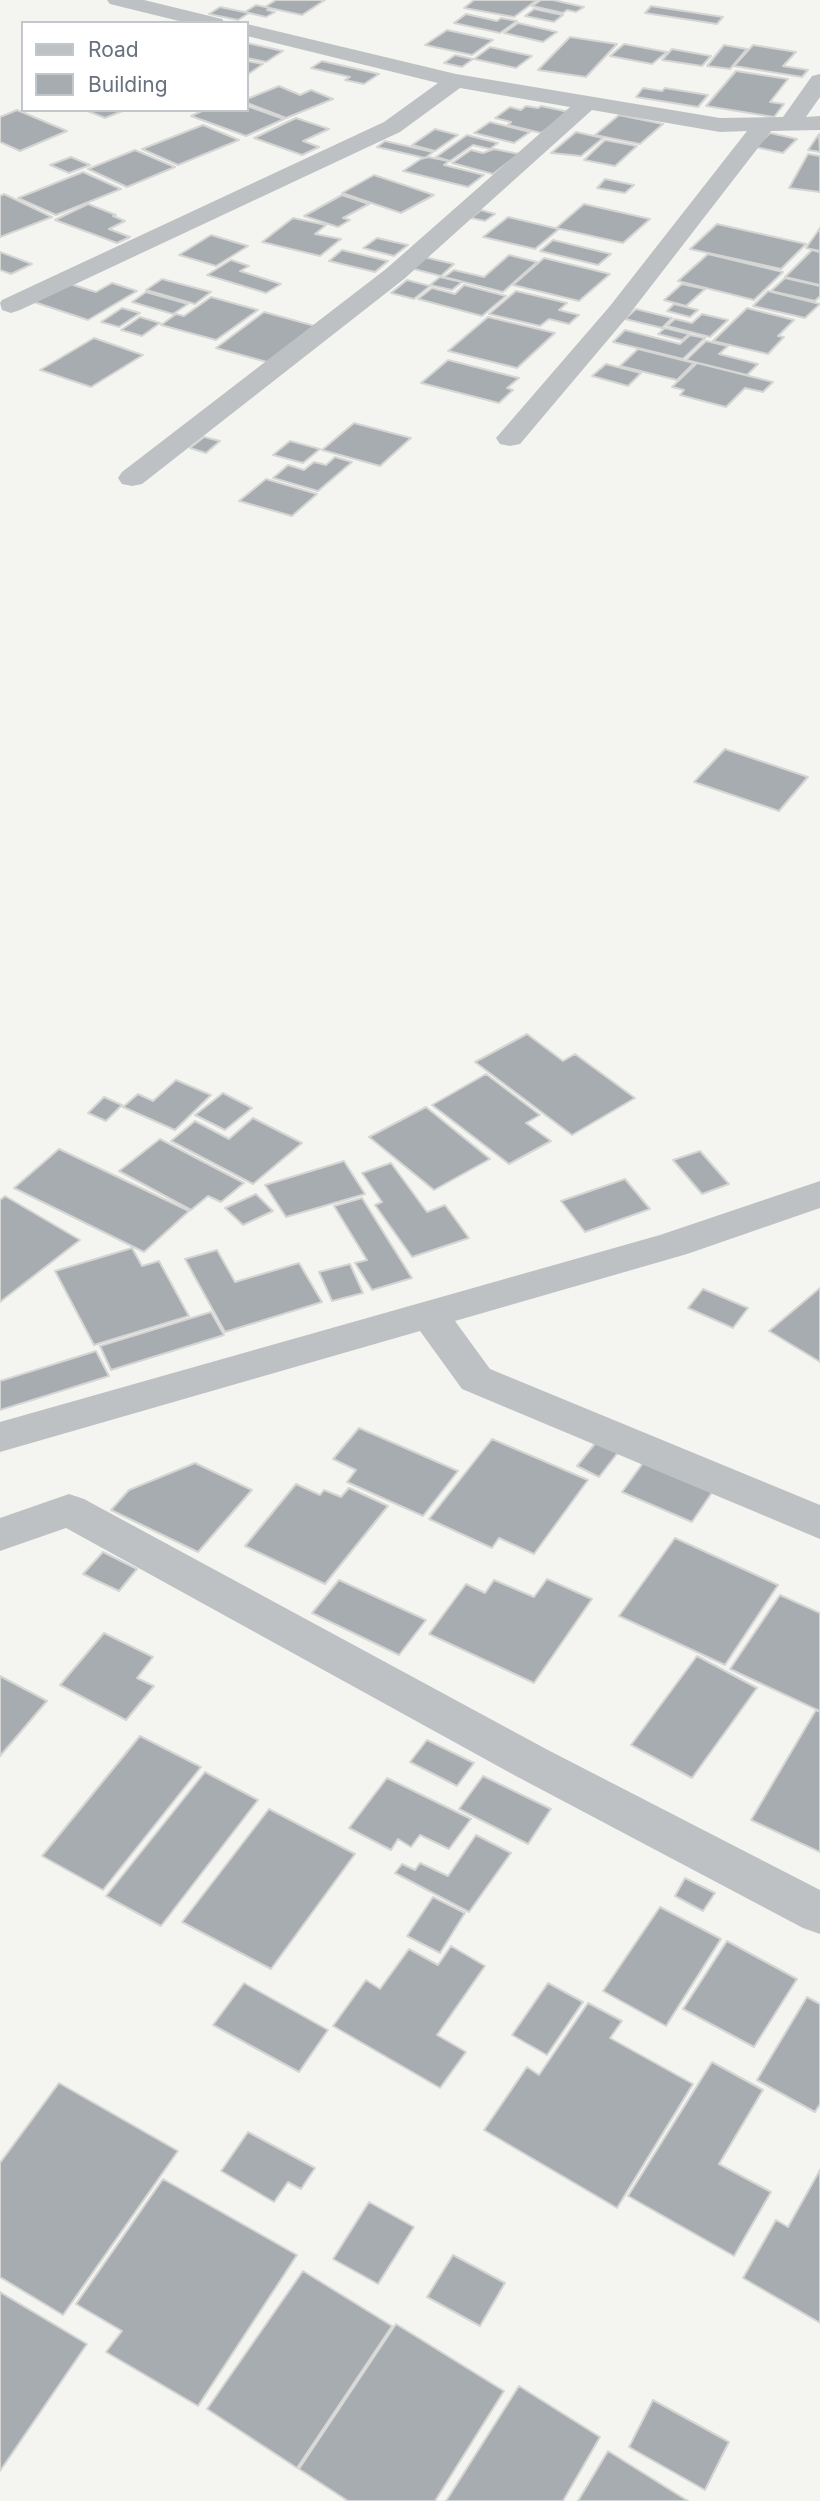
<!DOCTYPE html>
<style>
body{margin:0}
#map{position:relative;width:820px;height:2501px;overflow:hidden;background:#f4f4f1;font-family:Inter,sans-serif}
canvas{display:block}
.legend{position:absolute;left:21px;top:21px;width:228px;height:91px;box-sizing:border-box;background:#fff;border:2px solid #c2c7cb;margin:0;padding:9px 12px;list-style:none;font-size:21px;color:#67727e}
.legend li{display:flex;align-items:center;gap:14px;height:35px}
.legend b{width:35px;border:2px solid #c2c7cb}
</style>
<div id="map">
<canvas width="820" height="2501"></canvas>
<ul class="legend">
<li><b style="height:9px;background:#bec1c4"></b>Road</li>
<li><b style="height:19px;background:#a6acb0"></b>Building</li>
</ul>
</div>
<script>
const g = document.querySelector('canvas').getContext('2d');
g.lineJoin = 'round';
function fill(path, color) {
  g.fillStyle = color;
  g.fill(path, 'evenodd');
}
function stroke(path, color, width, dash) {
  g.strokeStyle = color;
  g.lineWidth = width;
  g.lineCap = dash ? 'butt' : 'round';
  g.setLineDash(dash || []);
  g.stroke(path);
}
const building = new Path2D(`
 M276,0H325L302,15L265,7Z
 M474,0H537L514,17L464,8Z
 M541,0H553L584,7L576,12L567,10L563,13L532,6Z
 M256,5L270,8L267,10L275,12L266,17L245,12Z
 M651,6L723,17L717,24L645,13Z
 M220,7L249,13L238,20L209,14Z
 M534,9L563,15L554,22L525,16Z
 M466,14L497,21L501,18L517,21L500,33L454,23Z
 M518,23L557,32L543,42L504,33Z
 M447,30L493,40L472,55L425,45Z
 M570,37L617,44L586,77L538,70Z
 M247,43L283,51L266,62L247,58Z
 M624,44L667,52L652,64L610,56Z
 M724,45L747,49L730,69L707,66Z
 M753,45L796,52L783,66L808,70L802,77L734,66Z
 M490,47L532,56L516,68L474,59Z
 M672,49L711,56L702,66L662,60Z
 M455,55L473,59L462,67L444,63Z
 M247,61L263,64L247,75Z
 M322,61L379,74L364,84L345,80L350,77L311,68Z
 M736,71L788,79L770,102L784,104L774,117L706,106Z
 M279,86L300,95L311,90L333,99L286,118L247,103V99Z
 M643,88L662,91L665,88L708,95L698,107L636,97Z
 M247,106L284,119L246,136L191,116L204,110H247Z
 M526,106L538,108L541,106L569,112L541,133L508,125L511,122L495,118L510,107L521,110Z
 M17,110L67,131L20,151L0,142V117Z
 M85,110H125L105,118Z
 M619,115L663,124L640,144L595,135Z
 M296,118L329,129L303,141L319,147L302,155L254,138Z
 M490,122L530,132L514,143L474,133Z
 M203,125L239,140L178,165L142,149Z
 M435,129L458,135L435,151L412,145Z
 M576,132L603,138L581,156L551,153Z
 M770,133L797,139L783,153L755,147Z
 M819,134L820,152L808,150Z
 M467,135L498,143L490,149L473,145L450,161L436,157Z
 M605,140L637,146L615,166L584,160Z
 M385,141L433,152L425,158L377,147Z
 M494,149L519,154L493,174L452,163L471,150L483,153Z
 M135,150L175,167L127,187L88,169Z
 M808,154L820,156V192L789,188Z
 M71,157L90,165L69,173L50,165Z
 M428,157L449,161L444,165L484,175L468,187L403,171L421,159Z
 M83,172L121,189L56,215L18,198Z
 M374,175L434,195L401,213L342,193Z
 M605,179L634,185L625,193L597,188Z
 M4,194L52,217L0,237V196Z
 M342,195L369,204L343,218L350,220L338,227L304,216Z
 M88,204L116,215L113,216L125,221L109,229L130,237L117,243L55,220Z
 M584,204L650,219L623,243L556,228Z
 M481,210L495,214L485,221L471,218Z
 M508,217L559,229L535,249L483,237Z
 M293,218L326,225L315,234L341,239L320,256L262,242Z
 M717,224L806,244L781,269L690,249Z
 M820,228V251L806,248Z
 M211,235L248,246L216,266L179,255Z
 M377,238L408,245L394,256L363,248Z
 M553,240L611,254L598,265L540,251Z
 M342,250L388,261L375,272L329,261Z
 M812,250L820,252V285L785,277Z
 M0,252L32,264L11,274L0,270Z
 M708,254L783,272L754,300L678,281Z
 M509,255L537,262L503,292L444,277L454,270L484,277Z
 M424,257L454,264L441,276L410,268Z
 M544,258L610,274L579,301L513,285Z
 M231,260L249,266L240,271L281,284L266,293L207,275Z
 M440,277L462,282L452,290L430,285Z
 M785,278L820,286V296L815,301L771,291Z
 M162,279L211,292L195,304L146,290Z
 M407,280L430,286L414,299L391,293Z
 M67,283L96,292L112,283L137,291L88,320L34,302Z
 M682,284L705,289L686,306L664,300Z
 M464,285L506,296L482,316L418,299L432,288L455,294Z
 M516,291L567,303L559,310L579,315L569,324L549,319L540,326L489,314Z
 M768,291L820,304L805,318L753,306Z
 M146,292L188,304L173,314L132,302Z
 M211,297L258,310L216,340L161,325L176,314L184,316Z
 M674,304L698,310L690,317L667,311Z
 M122,308L140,313L119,327L101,322Z
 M747,308L794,320L778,336L784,337L768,354L713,341Z
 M636,309L672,318L662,328L625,319Z
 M264,312L315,326L267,362L216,348Z
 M702,314L728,320L710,337L667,326L675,319L692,323Z
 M140,317L160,323L142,336L121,330Z
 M488,317L555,333L517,368L448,351Z
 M665,328L689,334L682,340L658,334Z
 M625,330L680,344L690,335L705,338L683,359L613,342Z
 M94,338L143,355L91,387L40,370Z
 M706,341L728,346L719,354L758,364L747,375L686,360Z
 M638,349L694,363L677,380L620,366Z
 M448,360L519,378L507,388L513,390L499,403L421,383Z
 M697,363L773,382L763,392L745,388L726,407L680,395L684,390L672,387Z
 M606,364L641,373L628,386L592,376Z
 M354,423L411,438L380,466L322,450Z
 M204,437L220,441L206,453L190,448Z
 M290,441L320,449L303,463L273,455Z
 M335,457L352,462L318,491L273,478L288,465L304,470L314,462L326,465Z
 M266,479L317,494L292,516L239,501Z
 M725,749L808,777L779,811L694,782Z
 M527,1034L563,1061L575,1054L635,1098L572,1135L475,1062Z
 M486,1074L540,1115L526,1123L551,1141L509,1164L432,1105Z
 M176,1080L211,1095L175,1130L123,1107L138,1094L153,1101Z
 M223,1093L252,1108L225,1130L195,1115Z
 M104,1097L122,1105L106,1121L88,1113Z
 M426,1107L490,1159L434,1190L369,1137Z
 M253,1118L302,1143L253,1184L171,1141L195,1121L229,1139Z
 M160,1139L244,1183L221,1202L208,1196L191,1210L119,1171Z
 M59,1149L189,1211L144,1252L14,1188Z
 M700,1151L729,1184L702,1194L673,1160Z
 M344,1161L365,1194L286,1217L265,1185Z
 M391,1163L427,1212L445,1205L469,1238L412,1257L375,1205L382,1202L362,1173Z
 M625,1179L650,1209L585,1232L561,1201Z
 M256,1194L273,1211L243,1225L225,1208Z
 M5,1196L80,1240L0,1302V1200Z
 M362,1198L412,1278L372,1290L355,1263L367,1260L334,1206Z
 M132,1248L142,1266L159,1261L189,1316L94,1345L55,1271Z
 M217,1250L235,1282L299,1263L322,1302L225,1332L185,1259Z
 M350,1264L363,1293L332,1301L319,1272Z
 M820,1288V1362L769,1331Z
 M703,1289L748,1308L733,1328L688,1308Z
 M211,1312L224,1335L111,1370L100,1346Z
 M96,1351L109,1376L0,1410V1381Z
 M359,1428L458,1471L423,1516L347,1482L356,1470L333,1459Z
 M492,1439L588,1480L534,1554L499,1538L492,1548L429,1519Z
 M598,1440L620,1450L599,1477L577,1466Z
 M646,1459L715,1488L692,1522L622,1492Z
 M195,1463L252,1490L198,1552L111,1510L129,1490Z
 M296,1484L320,1495L324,1490L341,1497L349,1488L388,1506L325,1584L245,1546Z
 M675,1538L778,1585L725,1665L619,1616Z
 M103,1552L137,1569L119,1591L83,1574Z
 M547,1579L592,1599L534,1683L429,1634L466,1584L485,1593L494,1580L534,1597Z
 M339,1580L426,1620L399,1655L312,1613Z
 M780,1595L820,1613V1711L730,1669Z
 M104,1633L153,1657L137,1678L154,1686L126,1720L60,1685Z
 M697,1656L757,1688L692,1778L631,1745Z
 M0,1676L47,1701L0,1756Z
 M816,1710L820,1712V1852L751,1820Z
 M140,1736L201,1767L103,1890L42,1856Z
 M427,1740L474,1763L457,1786L410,1762Z
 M205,1772L258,1800L161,1926L106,1896Z
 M483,1776L551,1809L528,1844L459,1809Z
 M387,1778L471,1819L449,1849L420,1835L411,1847L398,1839L391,1850L349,1828Z
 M269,1809L355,1854L271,1969L182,1922Z
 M476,1835L511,1853L469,1912L395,1873L402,1864L415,1870L420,1863L448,1876Z
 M685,1878L715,1893L703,1911L675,1896Z
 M433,1897L465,1913L440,1953L407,1936Z
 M660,1907L721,1939L666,2026L603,1991Z
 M727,1941L797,1979L754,2047L683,2009Z
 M451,1946L485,1966L437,2035L466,2052L440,2088L333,2026L366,1980L380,1989L409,1949L438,1965Z
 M244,1983L328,2030L299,2072L213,2025Z
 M548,1983L583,2002L547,2055L512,2035Z
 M807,1997L820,2004V2104L815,2112L757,2080Z
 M588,2003L622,2021L610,2038L693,2084L617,2208L484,2130L527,2067L539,2075Z
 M712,2062L763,2090L719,2164L771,2192L734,2256L628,2196Z
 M59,2083L178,2151L63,2315L0,2277V2163Z
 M248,2132L315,2168L301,2189L288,2182L274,2202L221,2171Z
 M820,2170V2323L743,2278L776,2220L788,2227Z
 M163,2179L297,2255L198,2406L106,2352L122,2331L76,2304Z
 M369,2202L414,2227L378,2284L333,2259Z
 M453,2255L505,2283L480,2326L427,2297Z
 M303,2271L392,2326L297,2468L207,2409Z
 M0,2292L87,2344L0,2471Z
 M396,2324L504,2391L435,2501H348L299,2469Z
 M519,2386L600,2437L563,2501H446Z
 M653,2400L729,2442L705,2490L629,2447Z
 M608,2451L688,2501H578Z`);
const minor = new Path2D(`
 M107,0H144L222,19L225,23H187L110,4Z
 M247,24L456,74L720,118L783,117L812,76L820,74V97L806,117L820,116V130L771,131L628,316L520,444L510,446L500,444L496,438L610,306L747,131L720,132L592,110L404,279L142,484L132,486L122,484L118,478L122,472L386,269L570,107L460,88L400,132L20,310L11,313L2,310L0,303L2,300L384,122L438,83L247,36Z
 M820,1181V1208L687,1254L455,1321L490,1369L820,1505V1539L462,1389L420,1331L0,1452V1422L660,1235Z
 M69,1494L84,1499L546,1749L820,1890V1934L803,1928L514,1775L66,1528L0,1551V1518Z`);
fill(building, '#a6acb0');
stroke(building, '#d5d5d4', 2);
fill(minor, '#bec1c4');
</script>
